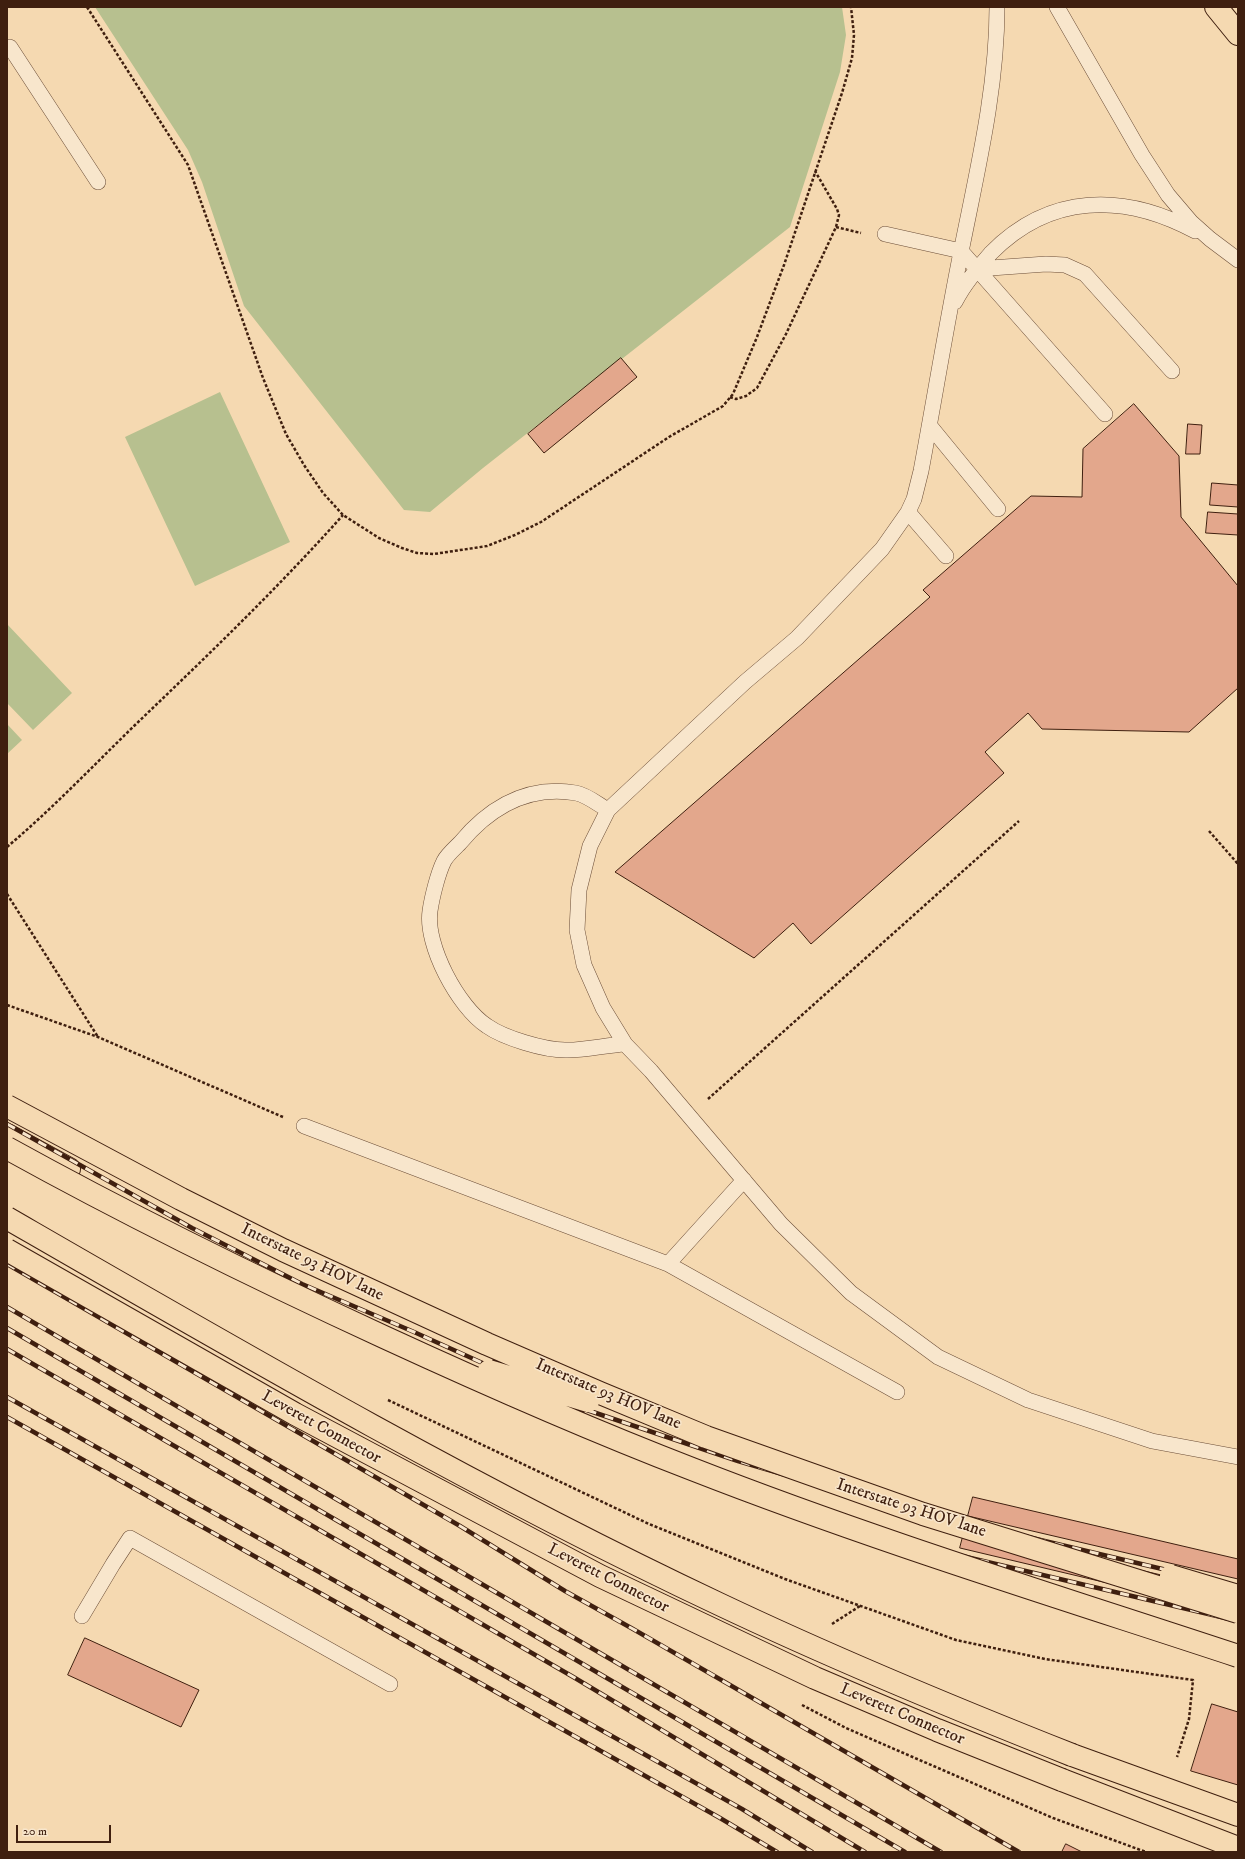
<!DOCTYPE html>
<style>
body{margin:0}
#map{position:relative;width:1245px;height:1859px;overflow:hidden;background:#f5d9b1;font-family:"IM FELL DW Pica",serif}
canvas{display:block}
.frame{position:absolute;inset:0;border:8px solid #3f1f0f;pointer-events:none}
.scale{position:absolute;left:16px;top:1825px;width:95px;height:18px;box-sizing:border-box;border:2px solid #3f1f0f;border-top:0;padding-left:5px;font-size:12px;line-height:14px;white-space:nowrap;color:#3f1f0f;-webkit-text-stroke:3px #f8e6cc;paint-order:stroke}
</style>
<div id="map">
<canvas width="1245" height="1859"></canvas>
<div class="frame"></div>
<div class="scale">20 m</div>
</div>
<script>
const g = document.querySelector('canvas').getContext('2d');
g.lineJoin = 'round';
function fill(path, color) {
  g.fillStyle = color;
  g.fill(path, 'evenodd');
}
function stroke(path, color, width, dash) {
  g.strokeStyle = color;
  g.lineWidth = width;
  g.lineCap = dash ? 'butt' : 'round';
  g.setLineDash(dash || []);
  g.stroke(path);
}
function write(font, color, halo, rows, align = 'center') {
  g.font = font + ' "IM FELL DW Pica",serif';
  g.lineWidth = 3;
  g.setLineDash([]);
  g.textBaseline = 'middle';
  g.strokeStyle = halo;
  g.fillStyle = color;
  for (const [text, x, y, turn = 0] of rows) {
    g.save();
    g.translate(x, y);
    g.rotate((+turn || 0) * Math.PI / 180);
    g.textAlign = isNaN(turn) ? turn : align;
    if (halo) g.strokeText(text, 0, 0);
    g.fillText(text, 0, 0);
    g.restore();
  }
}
const green = new Path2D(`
 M95,7H842L846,35L840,72L790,227L483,468L430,512L404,510L244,306L202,182L188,150Z
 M220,392L290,542L195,586L125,437Z
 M7,624L72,693L33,730L7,703Z
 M7,724L22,740L7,754Z`);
const building = new Path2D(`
 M621,358L637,377L544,453L528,434Z
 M1134,404L1179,456L1181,517L1238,586V688L1189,732L1042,729L1028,713L985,752L1004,773L811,944L793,923L754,958L615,872L930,597L923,590L1031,496L1082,497L1083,449Z
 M1188,424L1202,425L1200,454H1186Z
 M1212,483L1238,485V507L1210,505Z
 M1208,512L1238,514V535L1206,533Z
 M973,1497L1238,1559V1579L968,1516Z
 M965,1529L1238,1593V1614L960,1548Z
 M85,1638L199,1690L181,1727L68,1675Z
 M1212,1704L1238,1712V1785L1191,1771Z
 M1066,1844L1082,1852H1062Z`);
const path = new Path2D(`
 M87,7L188,165L263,378L286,434L304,465L323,493L343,515L379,538L402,548L417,553L434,554L487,546L515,535L541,522L669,437L723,406L733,394L757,337L784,265L842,93L852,58L854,35L851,7
 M836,227L861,233
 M730,397L736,399L746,396L757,388L786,334L836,227L839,215L837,209L815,171
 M1209,831L1238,864
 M7,847C52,809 92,767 134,726C206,657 277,589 343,515
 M7,894L98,1037
 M7,1005L98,1037L283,1117
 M708,1099L1019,821
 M388,1400L649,1524L785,1579L956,1640L1045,1659L1193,1680L1189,1719L1177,1757
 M832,1624L860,1606
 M802,1705L846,1728L1053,1818L1146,1852`);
const service = new Path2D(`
 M1057,7L1142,155L1168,195L1191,222L1210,239L1238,260
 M10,47L98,182
 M885,234L961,251L1105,414
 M977,269L1046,264L1065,265L1085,274L1172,371
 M955,302C964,284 978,268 991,253C1050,193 1124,193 1195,231
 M930,426L998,509
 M908,512L882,549L797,638L745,682L608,810L590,846L579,890L577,930L584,965L603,1008L625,1044L651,1071L781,1224L851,1293L938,1357L1028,1400L1152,1441L1238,1457
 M946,556L908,512L914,499L921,471C935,396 947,321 962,247C978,167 997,88 997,7
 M608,810C599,805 587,795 576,793C528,785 490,807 460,843C455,848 447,855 444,861C438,873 432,897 430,911C425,945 458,1007 487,1026C504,1038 544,1050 565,1050C581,1051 607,1045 625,1044
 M304,1126L668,1264L744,1180
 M668,1264L897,1392
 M82,1616L113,1564L130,1538L390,1684`);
const primary = new Path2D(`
 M1216,7L1238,34`);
const motorway = new Path2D(`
 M7,1135L69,1169
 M1072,1755L1238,1815
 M1062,1780L1238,1848`);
const rail = new Path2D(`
 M7,1124L192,1228L302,1284L414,1332L584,1409L738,1461L868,1499L1238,1587
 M7,1145L183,1245L294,1302L406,1349L576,1427L727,1489L860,1532L1238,1621
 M7,1264L460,1526L565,1591L633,1629L1019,1852
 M7,1307L941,1852
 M7,1328L905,1852
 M7,1349L575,1678L865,1852
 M7,1397L742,1809L812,1852
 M7,1417L720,1818L777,1852`);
const motorwayBridge = new Path2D(`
 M7,1106L181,1199L283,1250L487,1344L600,1393L706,1437L923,1514L1238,1612
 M7,1148C130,1216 256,1278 384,1337C486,1384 588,1429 692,1469C871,1539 1056,1596 1238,1656
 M7,1218C241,1353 475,1489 719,1604C835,1659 953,1708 1072,1755
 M7,1250L295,1414L600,1576L815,1678L937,1730L1062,1780
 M489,1371L588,1401
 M1171,1576L1238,1596`);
const streetNames = [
 ["Interstate 93 HOV lane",312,1263,26],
 ["Interstate 93 HOV lane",608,1395,23],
 ["Leverett Connector",321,1428,29],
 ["Interstate 93 HOV lane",911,1509,18],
 ["Leverett Connector",608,1579,27],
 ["Leverett Connector",902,1715,23]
];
fill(green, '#b7c08f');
fill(building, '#e3a78c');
stroke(building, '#3f1f0f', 1);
stroke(service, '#6c4e38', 16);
stroke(primary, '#3f1f0f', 24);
stroke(motorway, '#3f1f0f', 24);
stroke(path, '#3f1f0f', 2.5, [3, 2]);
stroke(service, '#f8e6cc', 15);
stroke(primary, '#f5d9b1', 22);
stroke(motorway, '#f5d9b1', 22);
stroke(rail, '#3f1f0f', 4.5);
stroke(rail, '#f8e6cc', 3, [9]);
stroke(motorwayBridge, '#3f1f0f', 24, []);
stroke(motorwayBridge, '#f5d9b1', 22);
write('17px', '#3f1f0f', '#f8e6cc', streetNames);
</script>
